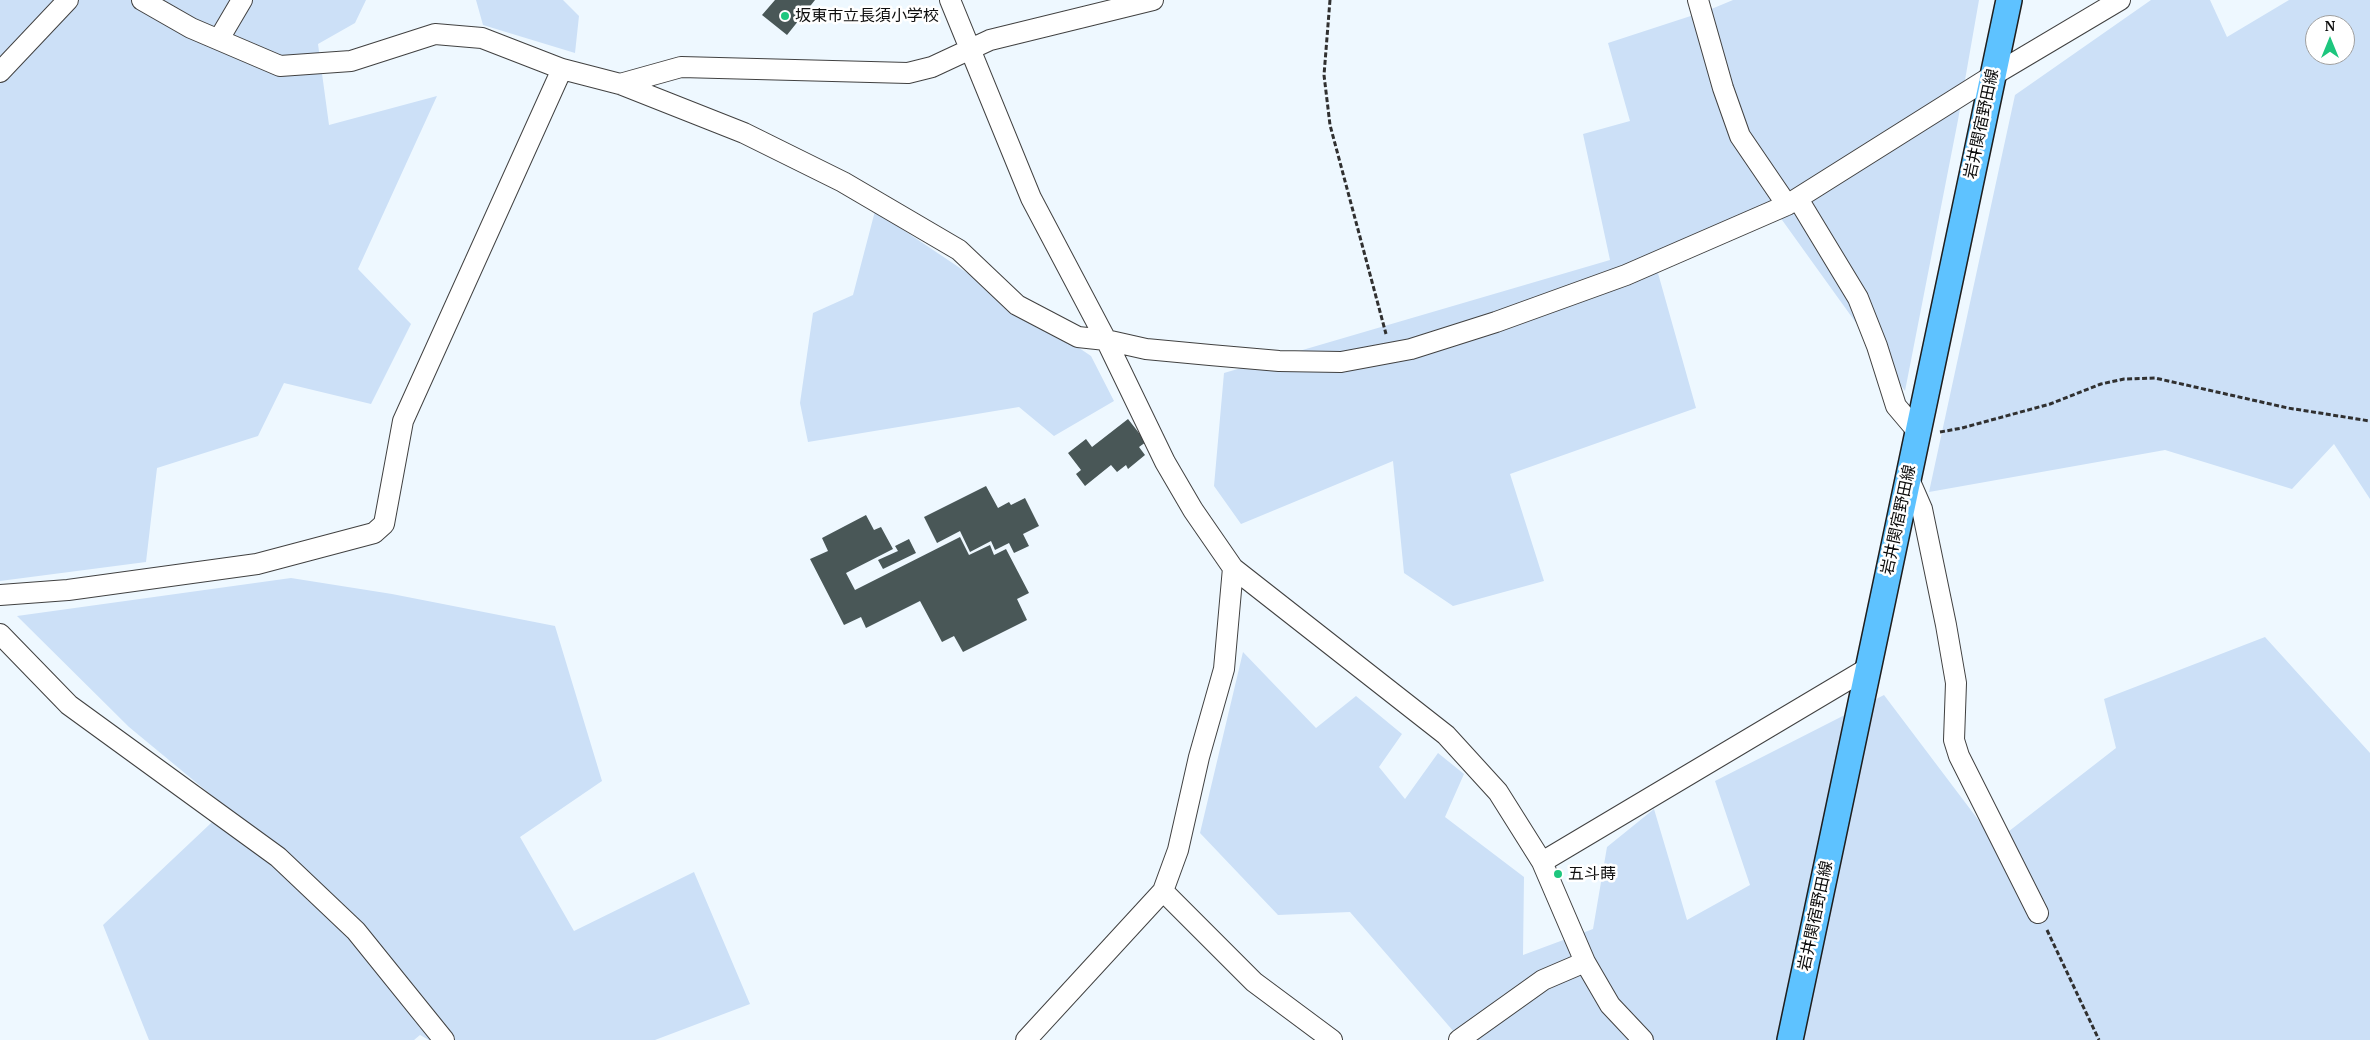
<!DOCTYPE html>
<meta charset="utf-8">
<style>
body{margin:0}
#map{position:relative;width:2370px;height:1040px;overflow:hidden;background:#eef8ff;font-family:"PT Serif",serif}
canvas{display:block}
.north{position:absolute;left:2305px;top:15px;width:50px;height:50px;box-sizing:border-box;background:#fff;border:1px solid #9f9f9f;border-radius:50%;rotate:0deg;font-size:14px;font-weight:700;line-height:20px;text-align:center;color:#0e0e0e}
.north::after{content:'';display:block;margin:auto;width:18px;height:22px;background:#1dc67e;clip-path:polygon(50% 0,100% 100%,50% 72%,0 100%)}
</style>
<div id="map">
<canvas width="2370" height="1040"></canvas>
<div class="north">N</div>
</div>
<script>
const g = document.querySelector('canvas').getContext('2d');
g.lineJoin = 'round';
function fill(path, color) {
  g.fillStyle = color;
  g.fill(path, 'evenodd');
}
function stroke(path, color, width, dash) {
  g.strokeStyle = color;
  g.lineWidth = width;
  g.lineCap = dash ? 'butt' : 'round';
  g.setLineDash(dash || []);
  g.stroke(path);
}
function write(font, color, halo, rows, align = 'center') {
  g.font = font + ' "PT Serif","Noto Sans JP",serif';
  g.lineWidth = 5;
  g.setLineDash([]);
  g.textBaseline = 'middle';
  g.strokeStyle = halo;
  g.fillStyle = color;
  for (const [text, x, y, turn = 0] of rows) {
    g.save();
    g.translate(x, y);
    g.rotate((+turn || 0) * Math.PI / 180);
    g.textAlign = isNaN(turn) ? turn : align;
    if (halo) g.strokeText(text, 0, 0);
    g.fillText(text, 0, 0);
    g.restore();
  }
}
const farmland = new Path2D(`
 M0,0H366L355,23L318,44L329,125L437,96L358,269L411,324L371,404L284,383L258,436L157,468L146,562L0,581Z
 M476,0H563L579,16L575,53L483,25Z
 M1733,0H1979L1958,120L1905,391L1772,206L1654,259L1696,408L1510,474L1544,581L1453,606L1404,573L1393,461L1241,524L1214,486L1224,373L1610,260L1583,134L1630,121L1608,43L1709,10Z
 M2151,0H2210L2227,37L2289,0H2370V499L2334,444L2292,489L2165,450L1929,492L2015,95ZM2315,25H2345V55H2315Z
 M875,211L1091,356L1114,401L1054,436L1019,407L808,442L800,403L813,313L853,295Z
 M291,578L392,594L555,626L602,781L520,837L574,931L694,872L750,1004L655,1040H429L420,1035L414,1040H149L103,925L227,808L129,727L17,616Z
 M2265,637L2370,753V1040H1461L1350,912L1278,915L1200,833L1243,652L1316,728L1356,696L1402,734L1379,767L1405,799L1438,753L1464,774L1445,817L1524,877L1523,955L1593,929L1607,847L1654,809L1687,920L1750,885L1715,781L1884,695L1995,842L2116,748L2104,699Z`);
const building = new Path2D(`
 M775,0H815L787,35L762,15Z
 M1128,419L1146,442L1139,447L1145,455L1128,469L1126,465L1117,472L1111,465L1085,486L1076,474L1081,470L1068,453L1086,439L1092,447Z
 M986,486L998,508L1009,502L1011,505L1025,498L1039,526L1023,534L1029,546L1014,553L1009,543L995,550L991,541L970,552L960,531L937,543L924,517Z
 M866,515L874,530L881,527L893,549L846,573L855,590L960,537L969,555L990,545L994,555L1006,549L1029,593L1017,599L1027,620L963,652L954,636L942,642L920,601L866,628L861,617L844,625L810,559L828,551L822,538Z
 M909,539L916,553L883,569L878,560L898,551L895,546Z`);
const path = new Path2D(`
 M1330,0L1324,75L1330,125L1386,334
 M1940,432L1962,428L2050,404L2101,384L2124,379L2155,378L2288,408L2370,421
 M2047,930L2099,1040`);
const minor = new Path2D(`
 M142,0L191,28L280,66L351,61L435,34L482,38L562,69L620,84L744,133L843,182L959,250L1017,305L1078,337L1106,340L1146,349L1210,355L1279,361L1341,362L1411,349L1496,322L1626,275L1787,205L1992,76L2120,0
 M950,0L1031,198L1106,340L1165,462L1193,510L1233,568L1446,735L1498,792L1542,862L1585,962L1610,1005L1643,1040
 M1698,0L1723,88L1740,136L1787,205
 M219,39L242,0
 M0,72L68,0
 M620,84L681,67L908,73L932,67L990,40L1153,0
 M1798,199L1858,298L1877,346L1896,406L1918,432
 M1908,477L1922,509L1946,625L1956,683L1954,740L1959,756L2038,913
 M0,595L68,590L257,564L374,533L384,524L403,421L562,69
 M0,634L69,705L278,857L356,931L444,1040
 M1542,862L1868,668
 M1163,891L1254,982L1332,1040
 M1026,1040L1163,891L1178,850L1199,757L1224,669L1233,568
 M1459,1040L1543,980L1585,962`);
const major = new Path2D(`
 M1790,1040L2009,0`);
const markers = [
 [785,16,5,"#1dc67e"],
 [1558,874,5,"#1dc67e"]
];
const poiNames = [
 ["坂東市立長須小学校",795,16],
 ["五斗蒔",1568,874]
];
const streetNames = [
 ["岩井関宿野田線",1982,124,-78],
 ["岩井関宿野田線",1899,520,-78],
 ["岩井関宿野田線",1816,916,-78]
];
fill(farmland, '#cce0f7');
fill(building, '#495757');
stroke(minor, '#414141', 22);
stroke(major, '#1f1f1f', 28);
stroke(path, '#303030', 3, [5, 2.5]);
stroke(minor, '#fff', 20);
stroke(major, '#5ec2ff', 25);
for (const [x, y, r, color] of markers) {
  const dot = new Path2D();
  dot.arc(x, y, r, 0, 2 * Math.PI);
  g.fillStyle = color;
  g.fill(dot);
  stroke(dot, '#fff', 2);
}
write('16px', '#0e0e0e', '#fff', poiNames, 'left');
write('16px', '#0e0e0e', '#fff', streetNames);
</script>
